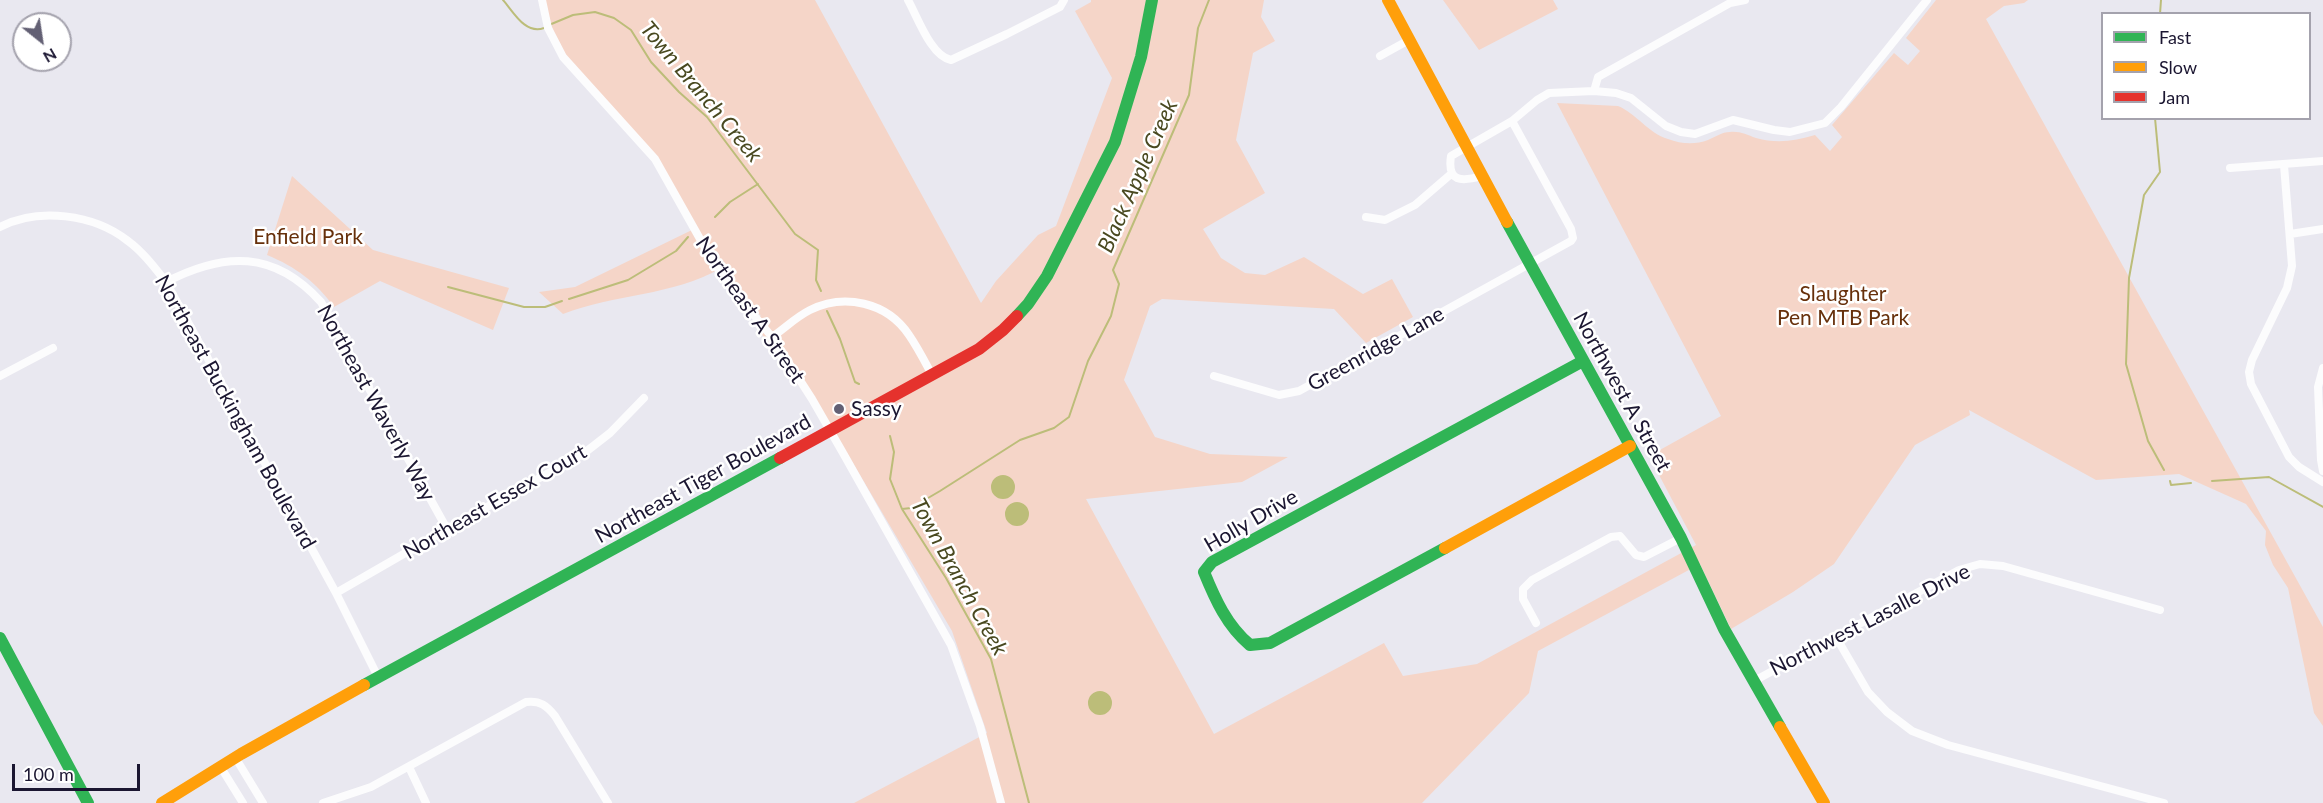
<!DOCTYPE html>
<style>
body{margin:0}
#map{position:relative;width:2323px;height:803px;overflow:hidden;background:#e9e8f0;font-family:Lato,sans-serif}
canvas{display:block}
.legend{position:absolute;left:2101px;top:12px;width:210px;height:108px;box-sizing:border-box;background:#fff;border:2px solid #a4a2ad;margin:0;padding:8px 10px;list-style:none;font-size:18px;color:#1b1631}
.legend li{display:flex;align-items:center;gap:12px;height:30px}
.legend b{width:30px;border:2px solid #a4a2ad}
.north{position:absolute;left:12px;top:12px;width:60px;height:60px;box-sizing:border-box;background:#fff;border:2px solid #a4a2ad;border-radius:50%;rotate:150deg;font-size:16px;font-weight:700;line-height:24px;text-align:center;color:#1b1631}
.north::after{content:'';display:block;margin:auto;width:21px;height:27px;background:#636074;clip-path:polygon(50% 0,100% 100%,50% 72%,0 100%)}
.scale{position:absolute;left:12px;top:764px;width:128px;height:27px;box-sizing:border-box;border:3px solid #1b1631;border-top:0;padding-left:8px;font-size:18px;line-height:21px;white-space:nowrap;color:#1b1631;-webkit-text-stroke:4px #fff;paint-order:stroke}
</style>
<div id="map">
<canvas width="2323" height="803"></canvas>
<ul class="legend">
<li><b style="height:8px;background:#30b455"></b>Fast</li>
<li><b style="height:8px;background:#ff9f0a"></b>Slow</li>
<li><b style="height:8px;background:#e5322d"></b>Jam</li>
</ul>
<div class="north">N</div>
<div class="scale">100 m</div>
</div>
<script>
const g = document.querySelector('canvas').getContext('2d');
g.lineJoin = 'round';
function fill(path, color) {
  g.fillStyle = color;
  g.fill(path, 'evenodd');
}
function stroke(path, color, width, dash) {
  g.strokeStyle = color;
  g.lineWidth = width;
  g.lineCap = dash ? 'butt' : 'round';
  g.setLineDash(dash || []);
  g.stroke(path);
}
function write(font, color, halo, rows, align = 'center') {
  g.font = font + ' Lato,sans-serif';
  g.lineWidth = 5;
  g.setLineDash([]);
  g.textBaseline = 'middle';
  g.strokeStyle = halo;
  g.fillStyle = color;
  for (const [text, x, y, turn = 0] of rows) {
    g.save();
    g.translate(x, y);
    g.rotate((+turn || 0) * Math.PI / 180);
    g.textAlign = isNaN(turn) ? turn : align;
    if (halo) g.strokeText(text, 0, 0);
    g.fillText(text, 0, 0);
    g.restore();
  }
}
const green = new Path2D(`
 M544,0H815L981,303L996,281L1038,235L1056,226L1112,78L1075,11L1091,2V0H1264L1261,17L1275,41L1253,53L1236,140L1265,193L1203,229L1221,258L1245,273L1265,275L1304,257L1363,294L1392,279L1413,317L1366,343L1334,309L1162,299L1150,306L1124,380L1155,437L1210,454L1288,457L1242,482L1086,499L1214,734L1384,643L1403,676L1477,664L1696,545L1649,456L1721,416L1557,103L1618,106C1637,114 1648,133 1668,139C1681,144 1695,145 1708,140C1715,137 1722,132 1730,132C1740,131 1747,135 1756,138C1777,144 1795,141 1815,135L1830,151L1842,137L1832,125L1894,53L1908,65L1920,51L1906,38L1936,0H2028L2024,3L2004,6L1986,19L2323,627V726L2314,713L2288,588L2273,565L2265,545L2266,531L2246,504L2179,474L2096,480L1969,410L1970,415L1915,445L1834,564L1793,592L1731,629L1700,564L1538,651L1529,693L1422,803H854L987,733L952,631L847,453L753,322L761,315L754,313L721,268C673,296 614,294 563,314L539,292L575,287L694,229L654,159L558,47Z
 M1443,0H1553L1558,9L1479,50Z
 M292,176L373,250L509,288L493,330L380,281L334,307C316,282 296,267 267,255Z`);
const water = new Path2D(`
 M991 487a12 12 0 1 1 24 0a12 12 0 1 1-24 0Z
 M1005 514a12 12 0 1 1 24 0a12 12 0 1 1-24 0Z
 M1088 703a12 12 0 1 1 24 0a12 12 0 1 1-24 0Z`);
const stream = new Path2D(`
 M503,0C513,11 525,35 544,28
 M2160,14L2161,0
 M549,25L573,15L595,12L614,18L631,30L651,62L679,92L707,117L795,234L818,250L816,280L821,291
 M2155,118L2160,172L2144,195L2129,278L2126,364L2148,441L2164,470
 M715,217L730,202L758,184
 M448,287L524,307H545L562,301
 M569,299L628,280L676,251L688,237
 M827,311L840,339L855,382L859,384
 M890,436L894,452L890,479L902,509L946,578L991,659L1029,803
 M2170,481L2171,485L2191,483
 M2212,481L2269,477L2323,507
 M902,509L911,508L940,491L1020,440L1054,428L1069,417L1088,361L1111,316L1119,284L1113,270L1189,95L1198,28L1209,0`);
const street = new Path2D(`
 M542,0L548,28L563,57L655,159L713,262L729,285L772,337L812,399L843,453L951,645L980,726L1001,803
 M908,0C918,18 931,56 951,60L1007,34L1060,7L1064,0
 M1380,56L1409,40
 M1594,91L1598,77L1730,3L1745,0
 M2284,165L2292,266L2287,288L2252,360L2249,372L2251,384L2289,457L2299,467L2323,482
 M2230,168L2323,161
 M1482,176C1461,182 1447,182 1451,156L1512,121L1537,100L1549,93L1594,91L1616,93L1631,98L1666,126L1681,132L1695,134L1733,120L1774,130L1790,132L1825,123L1841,107L1927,0
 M1366,217L1385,220L1415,205L1451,174
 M0,227C38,207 94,214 128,241C143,252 155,268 166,282L336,593L378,677
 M2290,234L2323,229
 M166,282C224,252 274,250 321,302L447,529
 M772,337C785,328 796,317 810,310C844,293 887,302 909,335C918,348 925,362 932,375
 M2323,368L2318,387L2321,460L2323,471
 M0,376L53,348
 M1214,376L1279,395L1299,391L1571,241L1573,238L1571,229L1512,121
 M336,593L447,529L583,454L610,433L644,398
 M1536,623L1523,599V589L1532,580L1611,537L1620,536L1636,555L1644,557L1681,538
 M1836,637L1868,692L1887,712L1912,731L1948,745L2164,803
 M1754,681L1959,570L1980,564L2003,566L2160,610
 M235,757L263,803
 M220,766L243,803
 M409,767L426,803
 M323,803L371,787L526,702C540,700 547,706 555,716L608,803`);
const fast = new Path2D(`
 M1507,222L1681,538L1724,629L1780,727
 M1017,316L1028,304L1047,276L1115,142L1141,57L1152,0
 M1445,548L1270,643L1250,645C1227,626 1215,599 1204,572L1212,562L1583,361
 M0,638L88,803
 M364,685L780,458`);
const slow = new Path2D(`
 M1388,0L1507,222
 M1445,548L1630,446
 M1780,727L1824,803
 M162,803L241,754L364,685`);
const jam = new Path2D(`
 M780,458L979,349L1003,330L1017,316`);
const markers = [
 [839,409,6,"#636074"]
];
const parkNames = [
 ["Enfield Park",308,237],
 ["Slaughter",1843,294],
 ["Pen MTB Park",1843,318]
];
const streetNames = [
 ["Northeast A Street",750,310,55],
 ["Greenridge Lane",1376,349,-29],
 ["Northwest A Street",1622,392,61],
 ["Northeast Waverly Way",376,403,61],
 ["Northeast Buckingham Boulevard",235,412,61],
 ["Northeast Tiger Boulevard",703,479,-29],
 ["Northeast Essex Court",495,502,-30],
 ["Holly Drive",1251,521,-30],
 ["Northwest Lasalle Drive",1870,620,-27]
];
const poiNames = [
 ["Sassy",851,409]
];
const waterNames = [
 ["Town Branch Creek",701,92,50],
 ["Black Apple Creek",1138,176,-66],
 ["Town Branch Creek",959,577,61]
];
fill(green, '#f5d5c8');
fill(water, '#bcbd79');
stroke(stream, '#bcbd79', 2);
stroke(street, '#fcfcfd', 8);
stroke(fast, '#30b455', 12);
stroke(slow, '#ff9f0a', 12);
stroke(jam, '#e5322d', 12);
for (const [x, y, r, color] of markers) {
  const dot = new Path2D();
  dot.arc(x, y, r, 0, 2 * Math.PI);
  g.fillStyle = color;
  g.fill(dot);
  stroke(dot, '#fff', 2);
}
write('21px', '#67300b', '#fff', parkNames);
write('21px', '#1b1631', '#fff', streetNames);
write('21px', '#1b1631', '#fff', poiNames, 'left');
write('italic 22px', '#494920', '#fff', waterNames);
</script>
